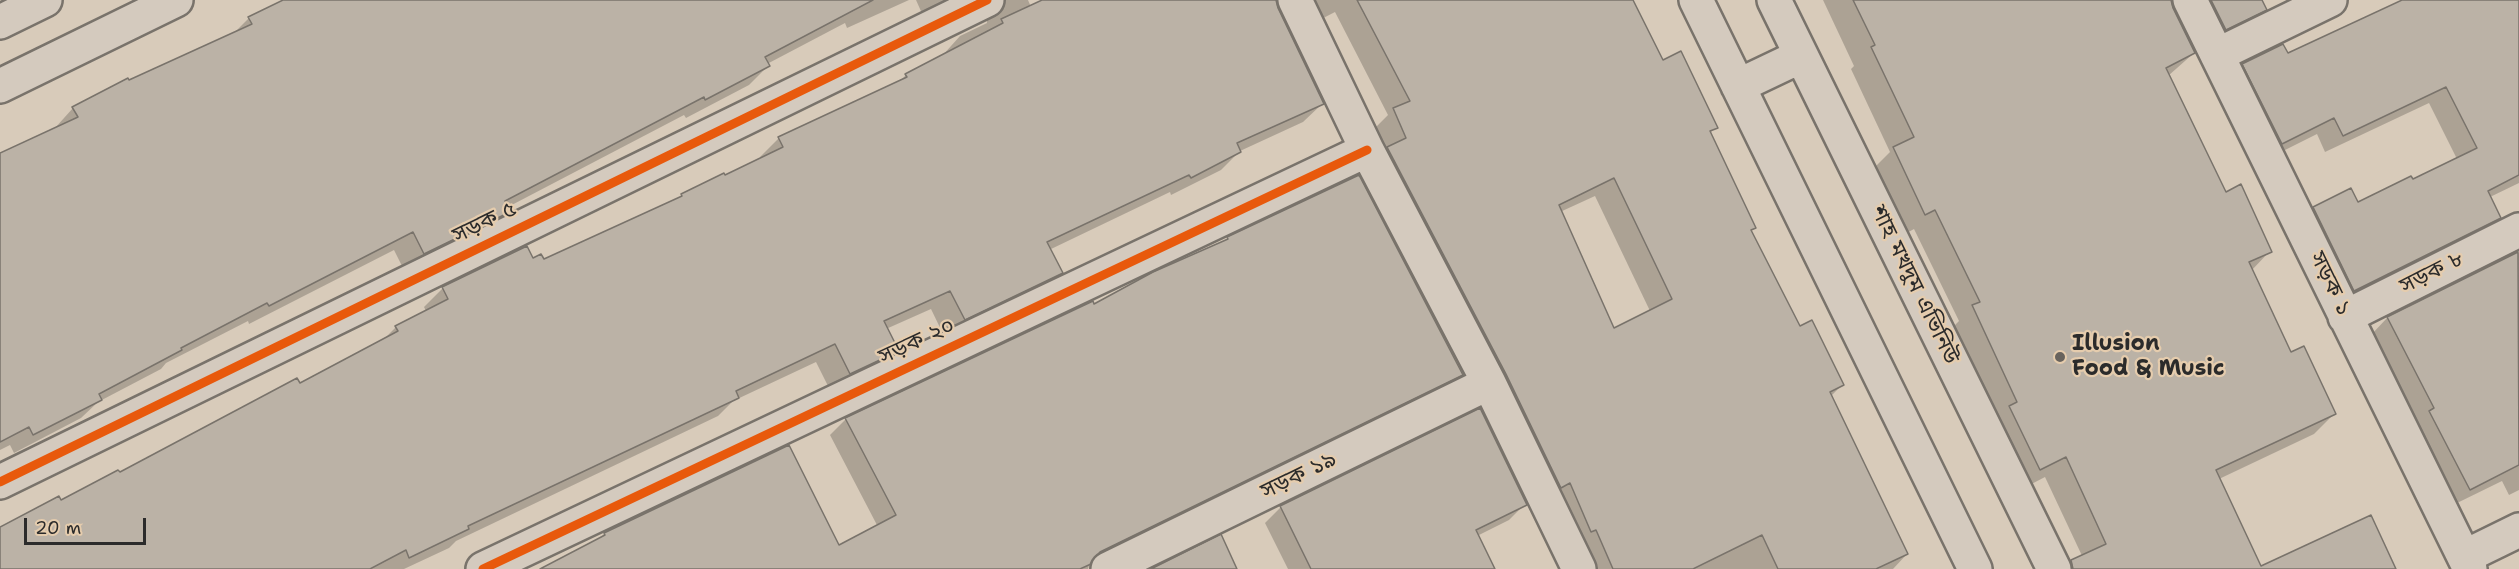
<!DOCTYPE html>
<meta charset="utf-8">
<style>
body{margin:0}
#map{position:relative;width:2519px;height:569px;overflow:hidden;background:#d8cbba;font-family:"Shantell Sans",sans-serif}
canvas{display:block}
.scale{position:absolute;left:24px;top:518px;width:122px;height:27px;box-sizing:border-box;border:3px solid #2b2b2b;border-top:0;padding-left:8px;font-size:18px;line-height:21px;white-space:nowrap;color:#2b2b2b;-webkit-text-stroke:4px #e5ccad;paint-order:stroke}
</style>
<div id="map">
<canvas width="2519" height="569"></canvas>
<div class="scale">20 m</div>
</div>
<script>
const g = document.querySelector('canvas').getContext('2d');
g.lineJoin = 'round';
function fill(path, color) {
  g.fillStyle = color;
  g.fill(path, 'evenodd');
}
function stroke(path, color, width, dash) {
  g.strokeStyle = color;
  g.lineWidth = width;
  g.lineCap = dash ? 'butt' : 'round';
  g.setLineDash(dash || []);
  g.stroke(path);
}
function write(font, color, halo, rows, align = 'center') {
  g.font = font + ' "Shantell Sans","Noto Sans Bengali",sans-serif';
  g.lineWidth = 4.5;
  g.setLineDash([]);
  g.textBaseline = 'middle';
  g.strokeStyle = halo;
  g.fillStyle = color;
  for (const [text, x, y, turn = 0] of rows) {
    g.save();
    g.translate(x, y);
    g.rotate((+turn || 0) * Math.PI / 180);
    g.textAlign = isNaN(turn) ? turn : align;
    if (halo) g.strokeText(text, 0, 0);
    g.fillText(text, 0, 0);
    g.restore();
  }
}
const shadow = new Path2D(`
 M287,0H909L847,28L845,23L767,64L768,66L749,85L686,118L684,115L506,208L508,212L490,231L405,272L394,250L249,324L248,321L166,363L161,369L98,402L81,418L14,453L10,445L0,450V155L55,128L73,108L232,35L249,18Z
 M916,0H966L924,18Z
 M969,0H1028L1031,7L1046,0H1275L1276,8L1322,104L1303,122L1240,151L1221,170L1171,195L1170,192L1049,250L1062,273L1043,292L945,338L931,309L886,329L897,351L878,370L831,392L816,362L733,401L718,416L456,541L449,548L404,569H0V527L119,475L381,342L396,327L426,311L424,307L443,288L533,260L543,261L761,159L760,157L779,138L899,82L906,75L942,56L960,36L987,23L986,11Z
 M1277,0H1631L1662,62L1716,127L1709,134L1755,228L1750,232L1799,328L1842,385L1830,397L1907,554L1893,569H1586L1385,151L1375,128L1388,115L1335,12L1302,29L1286,3ZM1595,196L1650,311L1613,330L1560,212Z
 M1823,0H2260L2265,10L2244,30L2205,50L2180,5L2170,1L2194,53L2168,76L2225,194L2270,251L2251,271L2290,354L2334,414L2314,434L2219,479L2261,568L2394,569H2075L2084,560L2045,477L2020,490L1953,327L1959,321L1914,229L1905,234L1873,169L1890,152L1851,69L1854,66Z
 M2405,0H2519V183L2490,197L2500,218L2482,235L2337,307L2297,226L2314,208L2357,204L2457,159L2429,103L2325,152L2317,134L2265,160L2226,82L2243,65L2287,54Z
 M1228,238L1462,374L1445,390L1089,565L1088,569H543L598,540L604,534L839,547L878,527L830,435L846,419L1094,306L1224,242Z
 M2519,253V490L2509,495L2502,481L2453,505L2414,428L2418,424L2371,335L2387,318Z
 M1525,504L1509,520L1477,536L1493,569H1288L1265,523L1281,507Z`);
const building = new Path2D(`
 M283,0H873L765,57L770,66L705,100L704,97L505,201L510,212L424,254L413,232L269,306L267,303L181,348L182,350L99,394L102,400L33,435L29,427L0,442V153L78,117L72,107L128,78L129,80L252,24L248,17Z
 M1042,0H1276L1278,8L1324,104L1237,143L1241,152L1191,178L1189,175L1047,242L1063,273L965,320L950,291L884,321L899,351L850,374L835,344L736,391L739,398L468,526L469,529L409,558L406,550L370,569H0V527L59,496L61,500L118,470L120,472L297,378L300,383L398,331L395,326L448,299L442,287L527,246L533,258L541,254L544,259L682,196L681,194L724,173L725,175L783,147L778,137L907,77L905,74L1003,23L1001,19Z
 M1357,0H1633L1663,60L1681,51L1718,128L1710,131L1756,228L1751,230L1800,326L1812,320L1844,385L1830,392L1908,554L1876,569H1778L1762,535L1693,569H1613L1596,530L1591,532L1570,483L1561,488L1506,374L1387,147L1406,138L1393,108L1410,101ZM1614,178L1672,299L1614,328L1559,205Z
 M1853,0H2171L2173,8L2195,53L2166,68L2226,192L2241,184L2272,252L2249,262L2291,352L2304,346L2336,414L2216,470L2261,566L2371,515L2396,569H2073L2071,560L2106,544L2066,457L2040,470L2009,406L2017,402L1972,305L1980,302L1935,210L1925,215L1893,147L1914,137L1871,47L1875,45Z
 M2211,0H2262L2267,10L2226,30Z
 M2402,0H2519V175L2488,191L2501,218L2354,291L2313,207L2351,188L2358,202L2411,176L2413,179L2477,148L2446,87L2343,136L2334,118L2282,144L2242,64L2283,44L2288,53Z
 M1359,175L1463,375L1100,552L1091,564L1080,569H540L605,535L604,533L789,445L839,545L896,515L845,418L1093,301L1094,304L1153,272L1228,239L1227,237Z
 M2518,252L2519,465L2470,490L2429,411L2434,408L2387,317Z
 M1480,408L1527,505L1476,530L1495,569H1311L1280,506Z
 M1221,534L1237,569H1151Z`);
const street = new Path2D(`
 M1295,0L1367,150L1489,383L1579,569
 M2190,0L2470,569
 M2217,55L2330,0
 M2345,317L2519,230
 M0,482L987,0
 M2464,557L2519,530
 M483,569L1367,150
 M1108,569L1489,383`);
const secondary = new Path2D(`
 M1696,0L1975,569
 M1774,0L2054,569
 M0,22L45,0
 M0,86L176,0
 M1738,86L1801,56`);
const cycleway = new Path2D(`
 M0,482L987,0
 M483,569L1367,150`);
const markers = [
 [2060,357,6,"#68635d"]
];
const streetNames = [
 ["সড়ক ৫",485,223,-26],
 ["সড়ক ৮",2432,273,-27],
 ["সড়ক ১",2330,284,64],
 ["শাহ মখদুম এভিনিউ",1914,285,64],
 ["সড়ক ২০",917,342,-25],
 ["সড়ক ১৯",1299,476,-26]
];
const poiNames = [
 ["Illusion",2072,344],
 ["Food & Music",2072,369]
];
fill(shadow, '#0003');
fill(building, '#bbb2a6');
stroke(building, '#79736b', 1.5);
stroke(street, '#79736b', 38);
stroke(secondary, '#79736b', 38);
stroke(street, '#d4cabe', 33);
stroke(secondary, '#d4cabe', 33);
stroke(cycleway, '#e8590c', 9);
for (const [x, y, r, color] of markers) {
  const dot = new Path2D();
  dot.arc(x, y, r, 0, 2 * Math.PI);
  g.fillStyle = color;
  g.fill(dot);
  stroke(dot, '#e5ccad', 2);
}
write('22px', '#2b2b2b', '#e5ccad', streetNames);
write('bold 22px', '#2b2b2b', '#e5ccad', poiNames, 'left');
</script>
